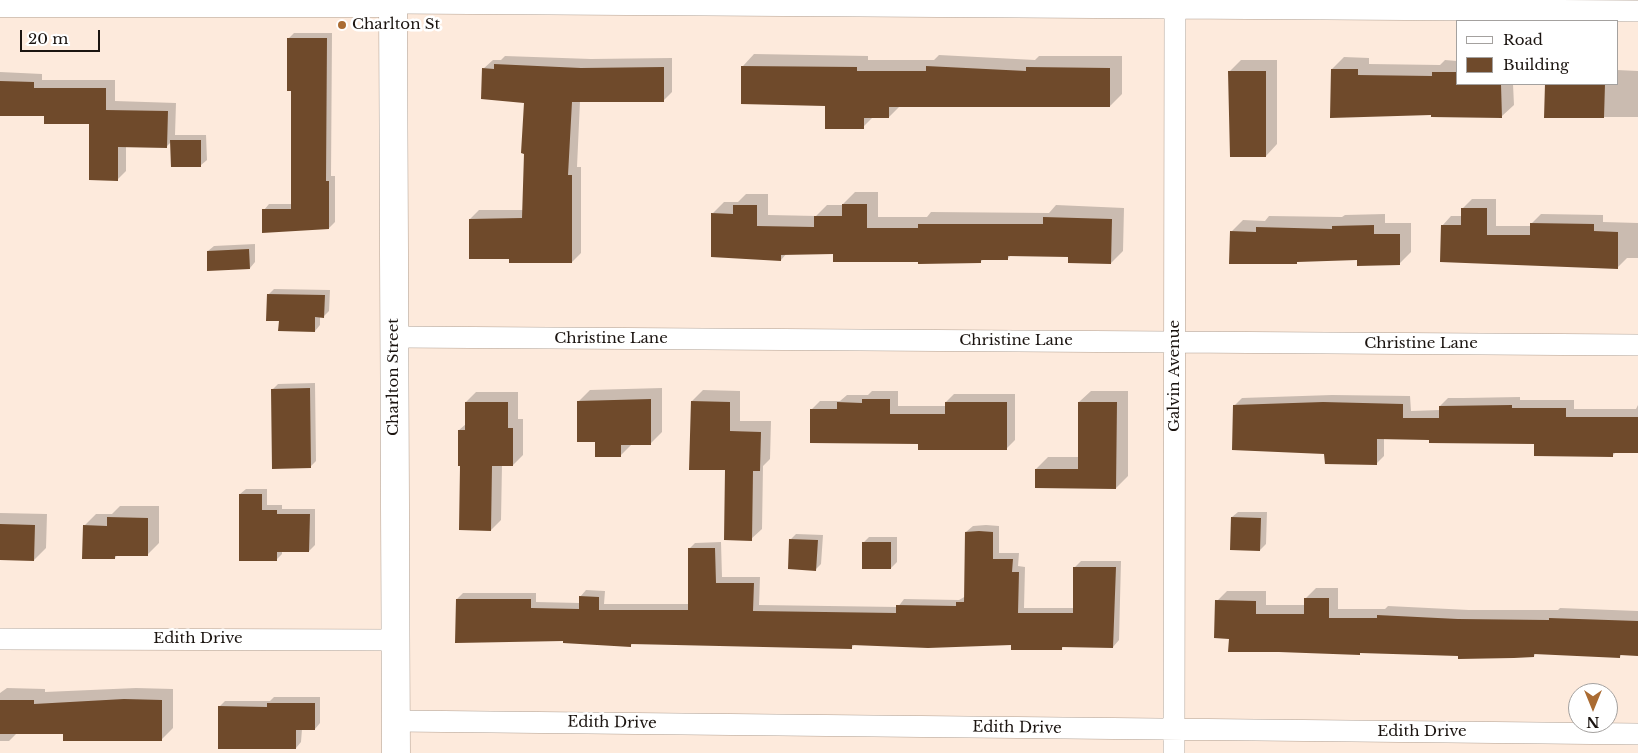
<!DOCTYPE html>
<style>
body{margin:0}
#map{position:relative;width:1638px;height:753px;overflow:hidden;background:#fdeadc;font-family:"Libre Baskerville",serif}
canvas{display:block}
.legend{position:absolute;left:1456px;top:20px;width:162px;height:65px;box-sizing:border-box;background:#fff;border:1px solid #a4a19f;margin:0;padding:6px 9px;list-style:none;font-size:15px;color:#1b1410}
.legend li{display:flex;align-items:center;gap:10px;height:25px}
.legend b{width:25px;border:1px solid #a4a19f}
.north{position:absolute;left:1568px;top:683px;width:50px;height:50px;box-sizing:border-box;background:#fff;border:1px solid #a4a19f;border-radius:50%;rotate:180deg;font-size:14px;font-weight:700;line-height:20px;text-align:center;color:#1b1410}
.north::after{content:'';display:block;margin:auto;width:18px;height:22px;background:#aa6b32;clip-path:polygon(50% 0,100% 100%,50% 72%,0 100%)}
.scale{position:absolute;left:20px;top:30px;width:80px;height:22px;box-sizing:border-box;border:2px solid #1b1410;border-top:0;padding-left:6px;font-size:15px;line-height:18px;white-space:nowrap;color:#1b1410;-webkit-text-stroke:4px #fff;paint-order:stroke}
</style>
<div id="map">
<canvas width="1638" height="753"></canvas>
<ul class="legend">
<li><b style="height:6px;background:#fff"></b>Road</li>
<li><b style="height:14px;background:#6f4a2b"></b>Building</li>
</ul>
<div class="north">N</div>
<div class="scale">20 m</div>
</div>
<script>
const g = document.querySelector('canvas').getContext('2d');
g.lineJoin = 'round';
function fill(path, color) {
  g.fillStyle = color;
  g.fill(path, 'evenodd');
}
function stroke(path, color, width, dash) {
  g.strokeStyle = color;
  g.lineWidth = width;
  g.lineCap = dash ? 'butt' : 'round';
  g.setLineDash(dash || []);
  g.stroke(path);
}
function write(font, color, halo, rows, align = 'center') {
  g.font = font + ' "Libre Baskerville",serif';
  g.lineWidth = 5;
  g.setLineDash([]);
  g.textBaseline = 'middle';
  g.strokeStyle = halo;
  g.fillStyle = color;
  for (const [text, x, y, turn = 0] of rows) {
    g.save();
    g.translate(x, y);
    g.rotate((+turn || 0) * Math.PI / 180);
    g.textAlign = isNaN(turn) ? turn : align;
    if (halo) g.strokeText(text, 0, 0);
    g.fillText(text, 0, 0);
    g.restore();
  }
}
const shadow = new Path2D(`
 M294,33H332L331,176H335V222L329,228L264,210L269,204H292V89L289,38Z
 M754,54L868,56V60H934L939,55L1035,60L1039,56H1122V94L1110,106H900L889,117H873L863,127L826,105L743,66Z
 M505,56L591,59L672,58V92L663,101H580L577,167H581V253L572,262L510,258L470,219L479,210H524L525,102L483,69L493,60H501Z
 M1344,57L1369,58V64L1440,65L1445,60L1457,61V84H1513L1514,105L1502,116L1332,69Z
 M1241,60H1277V144L1266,156L1229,72Z
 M1617,70L1638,71V117H1545L1546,84H1617Z
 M0,72L42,74V80H115V101L176,103L175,135H206L207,160L201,165L172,141L167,146L126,145V171L118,179L91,123L45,115L0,114Z
 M855,192H878V217H927L931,212L1049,213L1056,205L1124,208L1123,251L1111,263L1069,255L1012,254L1007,259H984L980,262L834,252L787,253L781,260L713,213L724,202H738L746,194H768V215L816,216L827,205H842Z
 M1472,199H1496V226H1531V224L1541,214L1603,215V222L1638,223V258H1627L1617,268L1442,226L1451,216H1462L1463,208Z
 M1385,214V223H1411V252L1400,263L1358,259L1231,232L1243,220L1265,221L1269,216L1342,217L1345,215Z
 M255,244V262L250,268L208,251L214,246Z
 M274,289L330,290L329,311L324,316H320V325L315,331L280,320L268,295Z
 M315,383L316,461L310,467L272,390L278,384Z
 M662,388V432L650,444H632L621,455L596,440L578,402L590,390Z
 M703,390L740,391V421H771L770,459L763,466L762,529L751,539L726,469L692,401Z
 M872,391H898V406H946V402L954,394H1015V440L1006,449L919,443L811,410L820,401H840L847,395H868Z
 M1091,391H1128V476L1116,488L1036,469L1048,457H1079V402Z
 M476,392H518V419H523V455L513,465H502L501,520L491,530L461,465L459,430L466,424V402Z
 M1332,395L1410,396L1411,411L1440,410V406L1448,398H1463L1520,397V400H1574V409H1636L1638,405V451L1616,452L1613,455L1535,443L1384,438V456L1376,464L1325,453L1234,406L1242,398Z
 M246,489H267V505H282V509H315V545L309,551H282V554L276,560L240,494Z
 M120,506H159V543L147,555L118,554L115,558L84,526L96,514H112Z
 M1238,512H1267L1266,544L1260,550L1232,517Z
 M0,513L47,514L46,548L34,560L0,559Z
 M986,525L999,526V553H1019L1018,566L1025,567L1024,608H1074L1075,567L1081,561H1121L1119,640L1113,647L1064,646L1062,648L1013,644H855L851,648L633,643L630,646L564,640L457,599L463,593H536V602L580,603V597L586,590L605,591L604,604H689V549L695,543L721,542L722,577H760L759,605L898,607L904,599L959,600L966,596V532L973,526Z
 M796,534L823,535L821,564L816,569L791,539Z
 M869,537H897V562L891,568L863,543Z
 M1316,588H1338V609H1385L1388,606L1469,610H1558L1560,608L1638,611V655L1622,654L1620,657L1536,653L1534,656L1459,655L1362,651L1359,654L1230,637L1217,601L1227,591H1266V605H1306V598Z
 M7,688L45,689V692L136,688L173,689V728L162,739L64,732H18L9,741H0V693Z
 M274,697H320V723L315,729H302L301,742L296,748L219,707L225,701H270Z`);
const building = new Path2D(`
 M287,38H327L326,181H329V229L262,233V209H291V91H287Z
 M494,64L581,68L664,67V102H572L568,175H572V263H509V259H469V219L522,218L524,154L521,153L524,103L481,99L482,68L494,69Z
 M741,66L857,67V71H926V66L1026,71V67L1110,68V107H889V118H864V129H825V106L741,104Z
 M1331,69H1358V75L1432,76V72H1457V84H1501L1502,118L1431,117V115L1330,118Z
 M1228,71H1266V157H1230Z
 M0,81L34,82V88H106V110L168,111L167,148L118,147V181L89,180V124H44V116H0Z
 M1545,84H1605L1604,118H1544Z
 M170,140H201V167H171Z
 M842,204H867V228H918V224H1043V217L1112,219L1111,264L1068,263V257L1008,256V260H981V263L918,264V262H833V254L781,255V261L711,257V213L733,214V205H757V226L814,227V216H842Z
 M1461,208H1487V235H1530V223L1594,224V231L1618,232V269L1440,262L1441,225H1461Z
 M1374,225V234H1400V265L1357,266V260L1297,262V264H1229L1230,231L1256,232V227L1332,229V226Z
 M249,249L250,269L207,271V251Z
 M267,294L325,295L324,318L315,317V332L278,331L279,321H266Z
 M310,388L311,468L272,469L271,389Z
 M651,399V445H621V457H595V442H577V401Z
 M862,399H890V414H945V402H1007V450H918V444L810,443V409H837V402L862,403Z
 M691,401L730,402V431L761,432L760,471H753L752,541L724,540L725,470H689Z
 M465,402H508V428H513V466H492L491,531L459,530L460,466H458V430H465Z
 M1078,402H1117L1116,489L1035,488V469H1078Z
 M1323,402L1403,404V418H1439V406L1512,405V408H1566V417H1638V453H1613V457L1534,456V444L1429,443V440L1377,439V465L1325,464L1324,454L1232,450L1233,405Z
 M239,494H262V510H277V514H310L309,552H277V561H239Z
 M107,517L148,518V556H115V559H82L83,525L107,526Z
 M1231,517L1261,518L1260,551L1230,550Z
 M0,524L35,525L34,561L0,560Z
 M979,531L993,532V559H1013L1012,572H1019L1018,613H1073V567H1116L1113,648L1062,647V650H1011V645L928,648L852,645V649L631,644V647L563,643V641L455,643L456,599H531V608L579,609V596L599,597V610H688V548H715L716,583H754L753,611L896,613V605L956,606V602H964L965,532Z
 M789,539L818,540L816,571L788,569Z
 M862,542H891V569H862Z
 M1304,598H1329V618H1377V615L1458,619L1549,620V618L1638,621V656L1620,655V658L1534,654V657L1514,658L1458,659V656L1360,653V655L1279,652H1228L1229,639L1214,638L1215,600L1256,601V614H1304Z
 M124,699L162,700V741H63V734H0V700H34V704Z
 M267,703H315V730H296V749H218V706L267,707Z`);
const street = new Path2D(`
 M393,3L1638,11
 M394,337L1638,345
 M0,639L396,640
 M396,721L1638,734
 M1174,753L1175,0`);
const secondary = new Path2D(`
 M393,0L396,753
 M0,3H393`);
const markers = [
 [342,25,5,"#aa6b32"]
];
const poiNames = [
 ["Charlton St",352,25]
];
const streetNames = [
 ["Christine Lane",611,339],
 ["Christine Lane",1016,341],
 ["Christine Lane",1421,344],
 ["Galvin Avenue",1175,376,-90],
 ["Charlton Street",394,377,-90],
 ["Edith Drive",198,639],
 ["Edith Drive",612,723,1],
 ["Edith Drive",1017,728,1],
 ["Edith Drive",1422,732]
];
fill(shadow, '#0003');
fill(building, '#6f4a2b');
stroke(street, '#b09f91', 22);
stroke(secondary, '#b09f91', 29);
stroke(street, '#fff', 21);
stroke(secondary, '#fff', 28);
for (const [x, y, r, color] of markers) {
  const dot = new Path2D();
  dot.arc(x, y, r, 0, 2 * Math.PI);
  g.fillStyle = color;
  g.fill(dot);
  stroke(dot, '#fff', 2);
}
write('15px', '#1b1410', '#fff', poiNames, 'left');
write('15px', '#1b1410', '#fff', streetNames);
</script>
